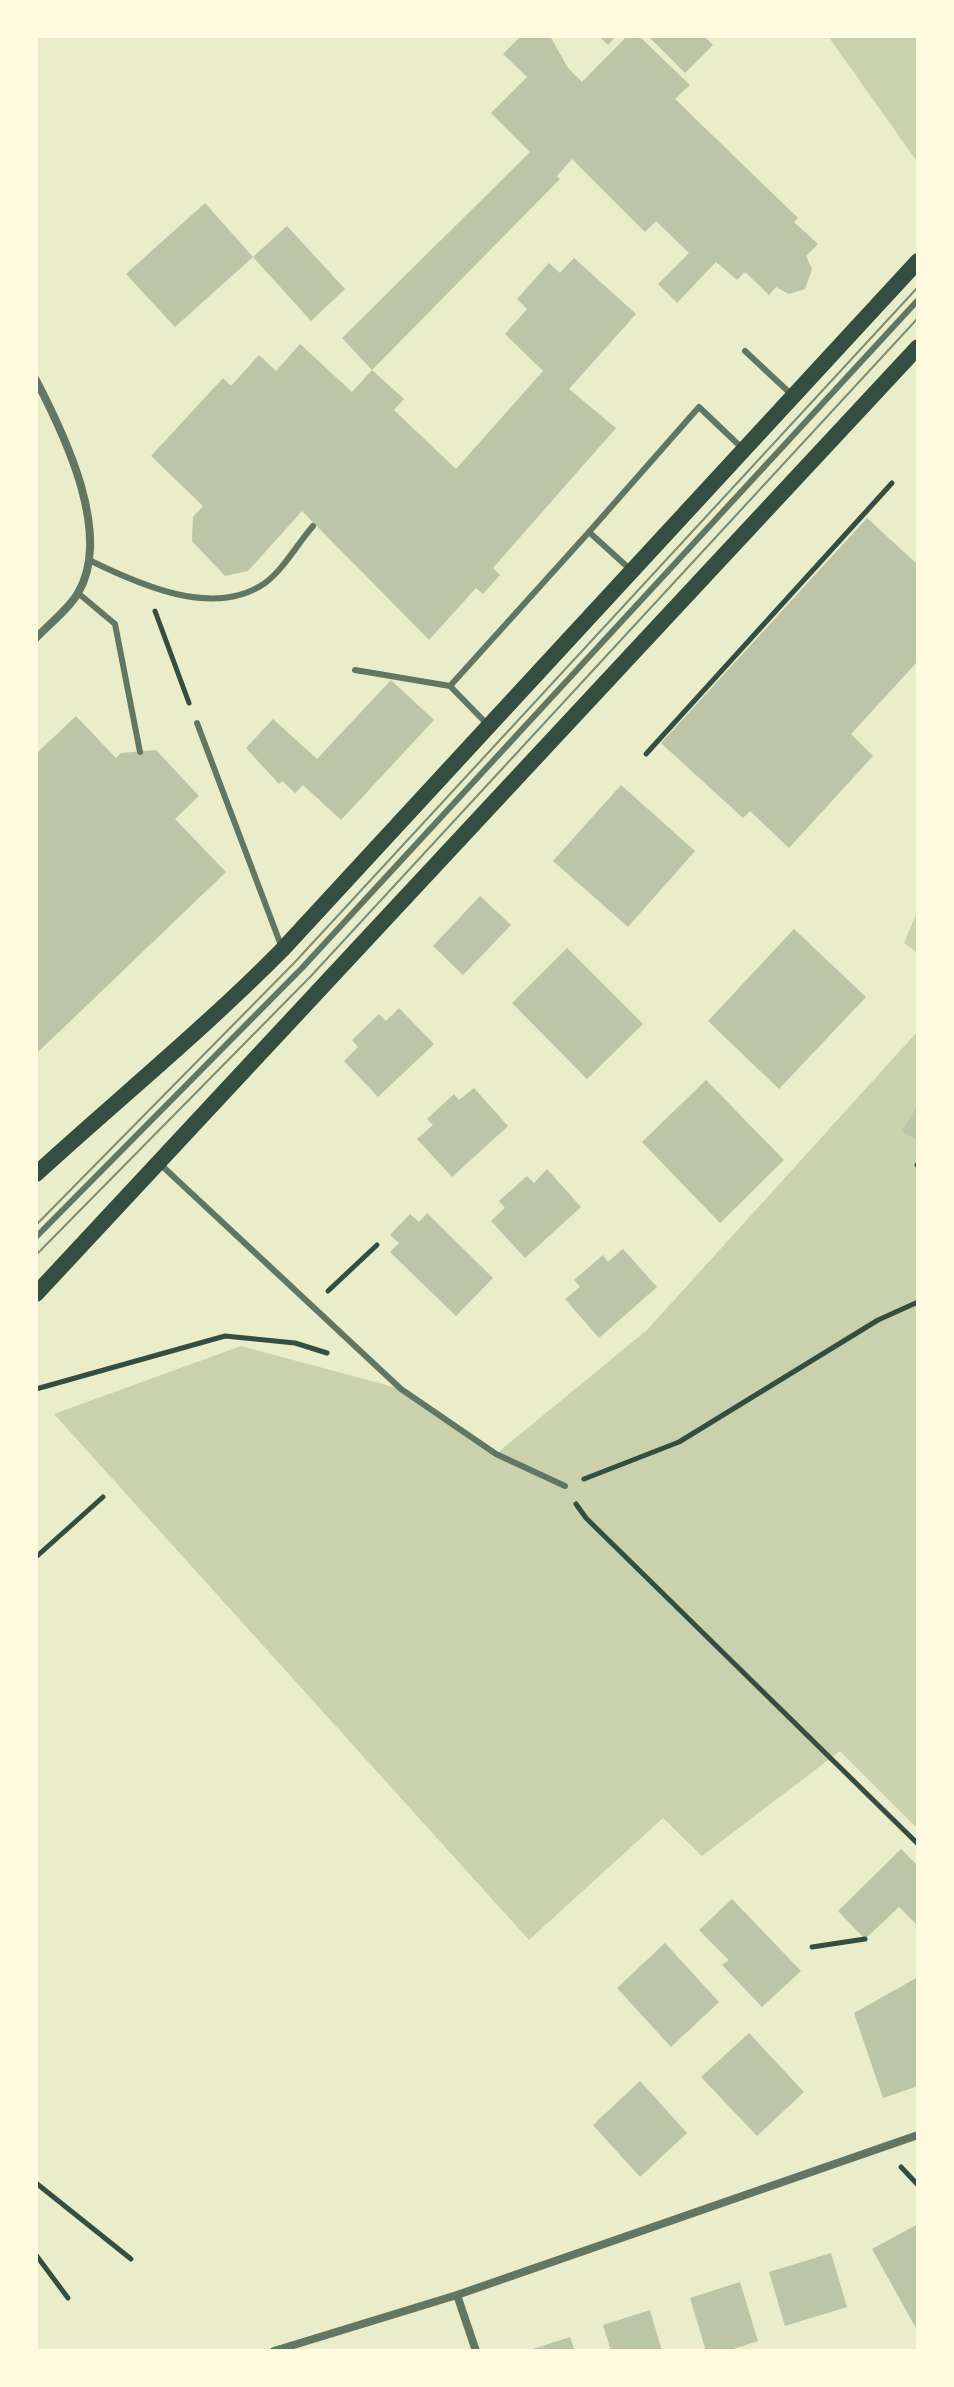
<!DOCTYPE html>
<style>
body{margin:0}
#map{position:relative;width:954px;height:2387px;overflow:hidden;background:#e9edc9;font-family:"Fira Sans",sans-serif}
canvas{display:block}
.frame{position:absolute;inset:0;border:38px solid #fefae0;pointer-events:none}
</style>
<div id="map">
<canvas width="954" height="2387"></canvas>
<div class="frame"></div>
</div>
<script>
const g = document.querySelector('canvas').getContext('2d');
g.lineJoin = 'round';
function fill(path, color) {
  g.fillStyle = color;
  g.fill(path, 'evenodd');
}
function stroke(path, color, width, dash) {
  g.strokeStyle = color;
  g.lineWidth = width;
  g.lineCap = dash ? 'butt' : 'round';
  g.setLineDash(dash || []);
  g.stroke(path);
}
const green = new Path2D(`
 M828,36H918V163Z
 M918,910V953L904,943Z
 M918,1031V1829L840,1751L702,1856L663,1818L529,1940L54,1414L241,1346L401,1389L496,1454L647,1330Z`);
const building = new Path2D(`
 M521,36H550L568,68L582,82L627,36H639L690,85L675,99L798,218L794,222L818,244L806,256L812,269L805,289L789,294L776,287L769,295L745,272L737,280L716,262L677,303L658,284L689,253L656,221L645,232L572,159L557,176L560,179L372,370L342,338L530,152L491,113L527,77L503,54Z
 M599,36H616L608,45Z
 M648,36H704L713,45L685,73Z
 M205,203L253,257L175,327L126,274Z
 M287,226L345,289L311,321L253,257Z
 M574,258L636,314L569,389L616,428L493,568L500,575L483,594L476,588L429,640L302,511L248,571L225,576L192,541L193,517L203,506L151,456L223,378L231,386L259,355L276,371L300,344L352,392L372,370L404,399L394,410L456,469L543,371L505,334L527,309L517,299L549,263L560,273Z
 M867,518L918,565V661L851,734L873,756L789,848L750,811L743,818L661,743Z
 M391,680L434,720L341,820L303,785L295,793L282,781L279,784L246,748L273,719L317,759Z
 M76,716L116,758L121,753L156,750L199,796L175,819L226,872L36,1054V754Z
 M621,785L695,851L628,927L553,861Z
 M480,896L511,925L463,975L433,946Z
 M794,929L866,997L779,1089L708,1021Z
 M567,948L643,1024L587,1079L512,1003Z
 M399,1008L434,1044L378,1097L344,1061L358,1047L352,1040L379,1014L386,1021Z
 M706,1080L784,1160L720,1223L642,1142Z
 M474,1088L508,1126L452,1177L417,1139L433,1125L427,1119L454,1094L459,1100Z
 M918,1105V1141L902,1131Z
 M547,1169L581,1207L525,1258L491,1221L505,1208L499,1201L527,1176L534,1183Z
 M427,1213L493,1278L456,1316L390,1252L399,1243L390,1235L410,1214L419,1222Z
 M623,1249L657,1287L599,1338L565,1299L580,1287L574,1280L603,1255L608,1262Z
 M901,1849L918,1866V1926L899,1907L865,1939L838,1911Z
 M732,1899L801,1971L762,2007L722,1965L729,1960L699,1930Z
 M665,1943L719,2002L671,2047L617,1988Z
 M918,1977V2086L883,2098L854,2013Z
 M749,2033L804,2092L757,2136L701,2077Z
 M640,2081L687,2133L640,2177L593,2125Z
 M918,2224V2332L872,2249Z
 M831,2253L847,2307L785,2326L769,2272Z
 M740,2282L758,2341L727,2351H706L690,2298Z
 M650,2310L662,2351H611L603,2325Z
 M570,2337L575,2351H530V2350Z`);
const path = new Path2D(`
 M155,611L189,703
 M646,754L892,483
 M917,1165L918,1166
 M328,1291L377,1245
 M36,1389L225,1336L295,1343L327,1353
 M584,1479L679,1442L878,1320L918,1302
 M576,1504L586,1518L918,1844
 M36,1557L103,1497
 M812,1947L865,1939
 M901,2167L918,2185
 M36,2183L131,2259
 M36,2255L68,2298`);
const service = new Path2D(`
 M745,351L792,395
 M89,560C138,584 214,619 265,583C283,570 298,543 313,526
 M632,571L589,532L699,407L743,449
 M78,593L115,624L140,752
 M355,670L450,686L487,724
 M450,686L589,532
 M197,723L282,948
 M160,1164L401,1389L496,1454L565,1486
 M36,1237L302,968L918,300`);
const minor = new Path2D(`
 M36,380C64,434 113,534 78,593C69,609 49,624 36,638
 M457,2295L476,2351
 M274,2351L457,2295L918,2135`);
const secondary = new Path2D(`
 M36,1174C118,1099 204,1029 282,950L918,261
 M36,1294L918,347`);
const tram = new Path2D(`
 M36,1225L295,962L918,287
 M36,1255L311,976L918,318`);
fill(green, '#cad2ad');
fill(building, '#bcc5a7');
stroke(path, '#344e41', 5);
stroke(service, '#617663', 6);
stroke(minor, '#617663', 8);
stroke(secondary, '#344e41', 16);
stroke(tram, '#7c8e77', 2);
</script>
